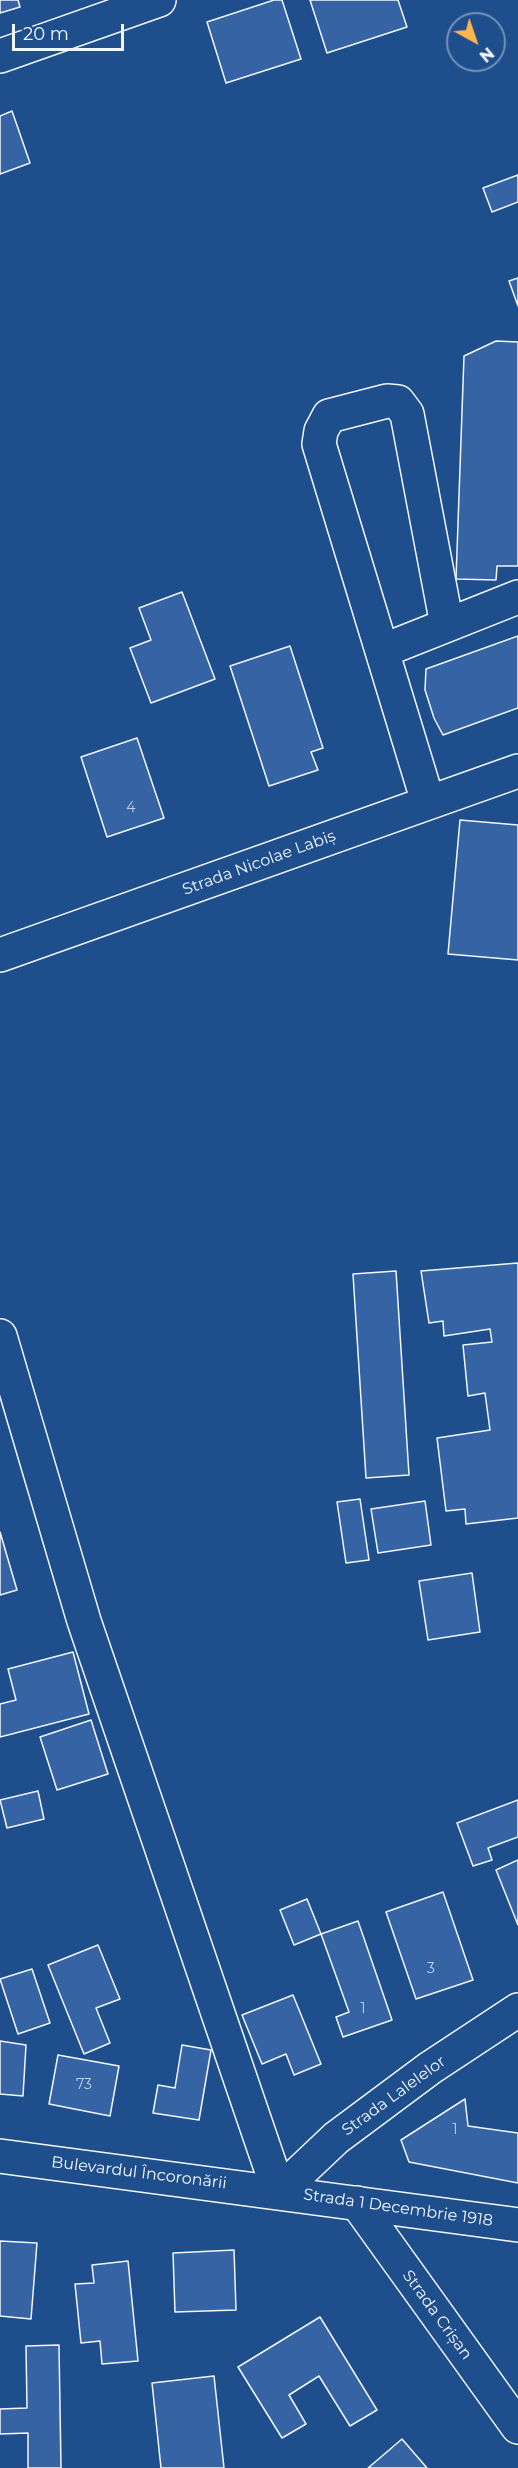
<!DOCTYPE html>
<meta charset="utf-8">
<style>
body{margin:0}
#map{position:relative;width:518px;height:2468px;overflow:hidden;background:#1f4e8c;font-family:Montserrat,sans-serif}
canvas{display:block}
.north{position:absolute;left:446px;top:12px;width:60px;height:60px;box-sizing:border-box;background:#1f4e8c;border:2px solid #7391ba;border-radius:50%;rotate:140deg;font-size:16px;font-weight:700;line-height:24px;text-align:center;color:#f2f6ff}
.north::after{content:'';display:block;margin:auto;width:21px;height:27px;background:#ffb74d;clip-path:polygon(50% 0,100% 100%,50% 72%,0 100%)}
.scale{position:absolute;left:12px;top:24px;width:112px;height:27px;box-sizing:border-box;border:3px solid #f2f6ff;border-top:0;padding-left:8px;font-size:18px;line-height:21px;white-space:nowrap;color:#f2f6ff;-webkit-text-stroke:4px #1f4e8c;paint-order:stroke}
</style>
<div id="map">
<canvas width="518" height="2468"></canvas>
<div class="north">N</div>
<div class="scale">20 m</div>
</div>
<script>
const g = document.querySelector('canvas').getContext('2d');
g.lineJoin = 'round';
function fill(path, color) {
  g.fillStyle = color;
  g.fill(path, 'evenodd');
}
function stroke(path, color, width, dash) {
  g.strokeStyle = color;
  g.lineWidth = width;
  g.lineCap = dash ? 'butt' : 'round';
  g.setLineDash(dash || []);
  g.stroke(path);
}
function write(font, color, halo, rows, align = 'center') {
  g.font = font + ' Montserrat,sans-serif';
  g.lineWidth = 4.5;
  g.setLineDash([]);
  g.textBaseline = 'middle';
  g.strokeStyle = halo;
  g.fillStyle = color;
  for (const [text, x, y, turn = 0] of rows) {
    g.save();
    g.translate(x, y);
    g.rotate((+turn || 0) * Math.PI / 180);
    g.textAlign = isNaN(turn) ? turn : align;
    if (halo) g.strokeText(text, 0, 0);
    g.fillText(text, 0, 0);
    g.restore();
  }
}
const building = new Path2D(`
 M0,0H18L20,7L0,13Z
 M274,0H282L301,59L226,83L207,22Z
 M310,0H398L407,27L327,53Z
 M12,111L30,163L0,174V116Z
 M518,175V202L492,212L483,188Z
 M518,278V306L509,281Z
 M496,341L518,342V566H497L496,580L456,579L464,356Z
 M182,592L215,679L151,703L130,648L151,640L139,608Z
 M518,636V708L443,735L434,718L425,690L426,669Z
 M290,646L323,748L311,752L318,770L269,786L230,666Z
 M137,738L164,818L107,837L81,757Z
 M460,820L518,825V960L448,954Z
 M518,1263V1518L466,1524L465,1509L446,1511L437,1438L490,1430L485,1393L468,1396L463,1345L492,1342L490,1329L444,1336L443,1321L429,1323L421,1271Z
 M396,1271L409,1475L366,1478L353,1274Z
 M360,1499L369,1560L346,1563L337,1502Z
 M425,1501L431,1545L378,1553L371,1509Z
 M0,1532L17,1590L0,1595Z
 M472,1573L480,1632L428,1640L419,1581Z
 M73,1652L89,1714L0,1737V1704L16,1700L8,1669Z
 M91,1720L108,1774L57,1790L40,1737Z
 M38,1791L44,1819L7,1828L0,1800Z
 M518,1800V1837L488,1848L492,1860L473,1866L457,1823Z
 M518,1860V1925L496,1870Z
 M443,1892L473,1980L416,1999L386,1912Z
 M307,1899L321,1934L294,1945L280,1910Z
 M358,1921L392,2020L343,2037L336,2017L349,2012L321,1934Z
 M98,1945L120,1999L96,2008L110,2043L84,2054L48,1965Z
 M32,1969L50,2023L18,2034L0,1979Z
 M293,1995L321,2064L294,2075L286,2054L262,2064L242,2015Z
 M0,2041L26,2045L23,2096L0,2094Z
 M182,2045L211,2050L199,2120L153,2113L158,2085L175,2088Z
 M58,2055L119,2066L110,2116L49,2104Z
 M465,2099L468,2126L518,2133V2183L409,2162L401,2140Z
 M0,2241L37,2243L31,2319L0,2316Z
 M234,2250L236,2310L175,2312L173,2253Z
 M128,2261L138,2361L102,2364L100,2341L81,2343L75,2284L94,2283L92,2265Z
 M320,2317L377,2410L350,2426L319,2376L289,2395L306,2424L282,2438L238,2367Z
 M59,2345L61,2468H28V2433L0,2434V2409L27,2408L26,2346Z
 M214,2376L224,2468H161L152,2383Z
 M402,2439L427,2468H368Z`);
const minor = new Path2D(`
 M0,56L159,0
 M382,651L518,597
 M428,802L319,444L321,431L329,416L387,401L398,402L407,414L447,625
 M0,955L518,771
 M0,1336L84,1621L279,2192
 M357,2203L518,2427`);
const major = new Path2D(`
 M0,2156L518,2225
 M279,2192L336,2138L430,2068L518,2010`);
const numberNames = [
 ["4",131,808],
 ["3",431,1969],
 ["1",363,2009],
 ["73",84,2085],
 ["1",455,2130]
];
const streetNames = [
 ["Strada Nicolae Labiș",259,863,-20],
 ["Strada Lalelelor",394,2096,-36],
 ["Bulevardul Încoronării",139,2173,7],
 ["Strada 1 Decembrie 1918",398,2208,8],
 ["Strada Crișan",437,2315,54]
];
fill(building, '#3563a3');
stroke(building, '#f2f6ff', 1.5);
stroke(minor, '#f2f6ff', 36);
stroke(major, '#f2f6ff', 36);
stroke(minor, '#1f4e8c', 33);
stroke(major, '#1f4e8c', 33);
write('14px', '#c3d1e8', null, numberNames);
write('16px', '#f2f6ff', '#1f4e8c', streetNames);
</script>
